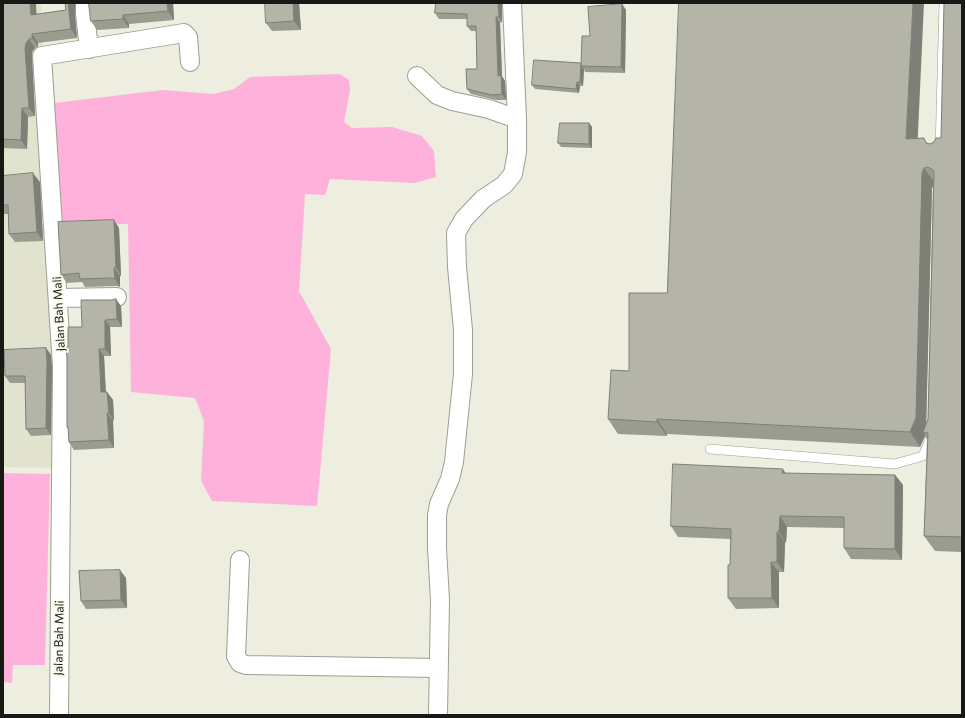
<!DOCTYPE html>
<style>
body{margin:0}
#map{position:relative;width:965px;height:718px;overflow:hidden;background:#edeee0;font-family:Commissioner,sans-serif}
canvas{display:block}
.frame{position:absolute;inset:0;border:4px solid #181814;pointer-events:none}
</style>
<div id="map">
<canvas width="965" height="718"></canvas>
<div class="frame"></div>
</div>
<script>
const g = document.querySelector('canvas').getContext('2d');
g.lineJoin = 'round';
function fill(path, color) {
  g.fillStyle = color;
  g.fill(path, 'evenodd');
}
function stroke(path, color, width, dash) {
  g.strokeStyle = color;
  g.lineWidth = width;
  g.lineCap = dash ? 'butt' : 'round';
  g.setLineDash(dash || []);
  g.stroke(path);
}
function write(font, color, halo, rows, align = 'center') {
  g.font = font + ' Commissioner,sans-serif';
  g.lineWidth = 4;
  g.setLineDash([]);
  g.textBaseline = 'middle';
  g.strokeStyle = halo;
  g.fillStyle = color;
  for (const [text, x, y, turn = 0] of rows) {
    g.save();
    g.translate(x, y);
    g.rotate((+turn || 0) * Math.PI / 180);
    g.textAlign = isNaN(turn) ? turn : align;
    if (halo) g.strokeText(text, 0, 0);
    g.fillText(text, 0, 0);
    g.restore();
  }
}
const built = new Path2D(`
 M3,3H41L59,468L3,467Z`);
const green = new Path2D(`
 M340,74L349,80L350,91L344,122L352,128L392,127L422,136L434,151L436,177L415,183L330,179L325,195L305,194L299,291L331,349L317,506L212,501L201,481L204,421L195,398L131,392L128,224L59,225L54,103L163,90L214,94L234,89L250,77Z
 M3,473L50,474L45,665H13L12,683L3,682Z`);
const lane = new Path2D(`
 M940,150L944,3
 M710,449L895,464L923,456L932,435`);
const street = new Path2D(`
 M87,3L85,5V14L89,49
 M417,76L437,95L452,101L489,109L517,119
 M58,298L117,297
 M240,560L236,656L240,663L246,665L439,668
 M59,715L62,367L42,56L184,33L188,37L190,62
 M438,715L440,600L437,548V515L439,504L450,479L454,462L463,374V330L457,267L456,233L464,219L483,199L504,185L513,174L517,152V119L512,3`);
const wall = new Path2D(`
 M3,3H36V14L66,10L65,3H75V15L77,38L38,43V47L35,48L32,52V57L35,116L28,117L27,149L3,148Z
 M89,3H173L174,20L129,24V28L97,30L91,21Z
 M207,3H224L208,4Z
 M299,3L301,30L272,31L266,23Z
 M436,3H502V22L500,23L502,76L505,81L506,100H496L471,94L467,89L477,69L476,31H471L467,26V19H439L435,13Z
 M962,3V552L935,551L924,536L927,439L925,436L920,447L667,434V436L618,434L608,419L629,371L667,293L917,138L930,144L941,138ZM933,186L928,419L926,423L932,188Z
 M622,4L626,10L625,73L585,72L584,69L583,86H580L579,93L535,89L532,85L581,64L590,36Z
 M589,123L592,127V148L561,147L558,143Z
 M3,176L40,182L43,241L15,242L9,234L8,214H3Z
 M114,220L119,228L121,276H120V287L117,286L85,287L82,282L67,283L61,275Z
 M121,306L122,327H110L111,356H104L106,392H107L113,400L114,421H113L114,448L74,450L69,442L68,429L67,427L68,347Z
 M46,348L51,355L52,367L51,435L31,436L26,429L25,383H10L5,376Z
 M786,474L895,475L903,485L902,560L851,559L844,548V528L787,527L786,543L785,542L784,572H779V608L736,609L728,598L730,565L731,539L678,537L671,526Z
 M126,578L127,608L86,609L81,601Z`);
const shadedWall = new Path2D(`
 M30,3H36L37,24L31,15Z
 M68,3H75V15L77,38L71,29Z
 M167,3H173L174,20L168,11Z
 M293,3H299L301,30L294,21Z
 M498,3H502V22L499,17Z
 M913,3H924L917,154L906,139Z
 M622,4L626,10L625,73L621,67Z
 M123,15L129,24V28L123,19Z
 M496,17L500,23L502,76L505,81L506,100L502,94L498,76Z
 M32,34L38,43V47L32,38Z
 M29,39L35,48L32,52V57L35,116L29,108L25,48L26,43Z
 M581,63V66L584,69L583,86L580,82Z
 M577,82L580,86L579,93L576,89Z
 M22,108L28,117L27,149L21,140Z
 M589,123L592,127V148L589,144Z
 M924,168L935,183L932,188L926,433L923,432L925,436L920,447L910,432L922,173Z
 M33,173L40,182L43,241L37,232Z
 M114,220L119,228L121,276L116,267Z
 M114,268L120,276V287L115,279Z
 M116,299L121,306L122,327L117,319Z
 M105,320L110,327L111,356L105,349Z
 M46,348L51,355L52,367L51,435L46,428Z
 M99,349L104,356L106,400L101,392Z
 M107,392L113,400L114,421L109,413Z
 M107,413L113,421L114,448L109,440Z
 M657,419L667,434V436L657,422Z
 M783,469L790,480L782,473Z
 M895,475L903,485L902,560L895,549Z
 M780,516L787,527L786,543L779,532Z
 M777,532L785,542L784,572L777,562Z
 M771,562L779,572V608L772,598Z
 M120,570L126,578L127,608L121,600Z`);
const building = new Path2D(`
 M3,3H30L31,15L66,10L65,3H68L71,29L32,34V38L29,39L26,43L25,48L29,108H22L21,140L3,139Z
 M89,3H167L168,11L123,15V19L91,21Z
 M265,3H293L294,21L266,23Z
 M436,3H498L499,17H496L498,76L501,75L502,94L492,95L467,89L466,69H477L476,26H467V14L435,13Z
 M679,3H913L906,139L924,138L926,143L930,144L934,142L936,138H941L944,3H962V537L924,536L928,433L923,432L928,419L934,173L933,170L928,167L924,168L922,173L916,418L910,432L657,419V422L608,419L611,370L629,371V293H667Z
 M622,4L621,67L581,66L582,36H590L588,7Z
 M534,60L581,63L580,82H577L576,89L532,85Z
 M560,123H589V144L558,143Z
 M33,173L37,232L9,234L8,205H3V176Z
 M114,220L116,267L114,268L115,279L111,278L80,279L79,273L61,275L58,222Z
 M116,299L117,319L105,320V349H99L101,392H107L109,413H107L109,440L69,442L68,427H67V359L66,347H68V327H82L81,300H112Z
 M46,348L47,360L46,428L26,429L25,376H5L4,350Z
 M673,464L783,469L782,473L895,475V549L844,548V517L780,516L779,532H777V562H771L772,598H728V565H730L731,529L671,526Z
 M120,570L121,600L81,601L79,571Z`);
const streetNames = [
 ["Jalan Bah Mali",59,314,-93],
 ["Jalan Bah Mali",59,638,-89]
];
fill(built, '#e2e3ce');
fill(green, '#feb1db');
stroke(lane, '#9e9e92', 10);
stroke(street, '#9e9e92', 20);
stroke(lane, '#fff', 9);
stroke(street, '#fff', 18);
fill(wall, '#9b9c90');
fill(shadedWall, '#7e7f76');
fill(building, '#b4b5a8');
stroke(building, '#7e7f76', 1);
write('12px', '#181814', '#fbfbed', streetNames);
</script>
